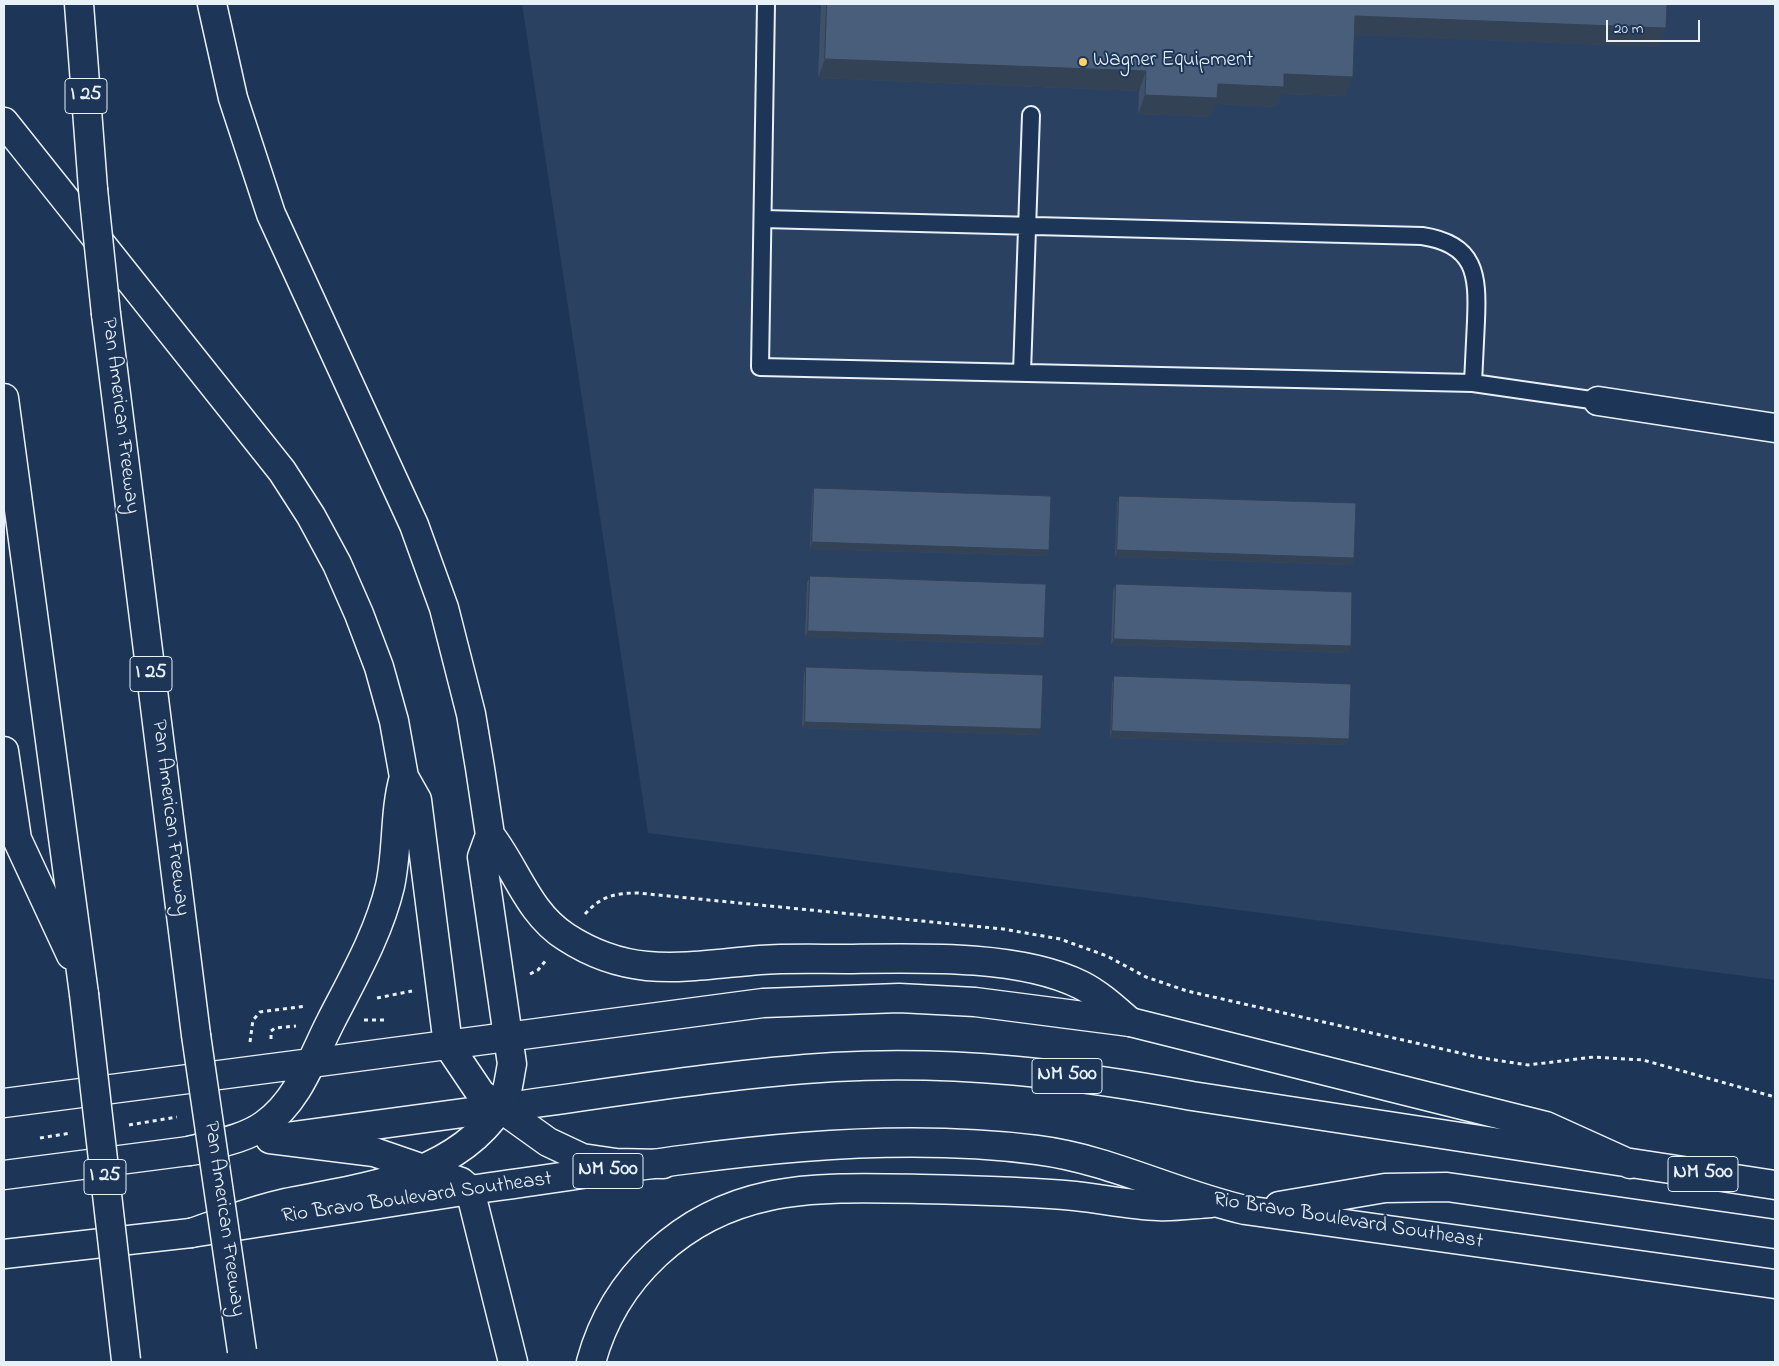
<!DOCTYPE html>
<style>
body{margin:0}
#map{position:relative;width:1779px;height:1366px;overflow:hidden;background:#1d3557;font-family:"Indie Flower",sans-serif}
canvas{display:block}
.frame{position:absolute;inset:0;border:5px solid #e8f1f8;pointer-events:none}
.scale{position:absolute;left:1606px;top:20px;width:94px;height:22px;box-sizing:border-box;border:2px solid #e8f1f8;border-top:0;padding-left:6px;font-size:15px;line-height:18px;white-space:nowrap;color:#e8f1f8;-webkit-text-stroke:4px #1d3557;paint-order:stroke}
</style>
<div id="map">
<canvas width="1779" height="1366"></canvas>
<div class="frame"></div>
<div class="scale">20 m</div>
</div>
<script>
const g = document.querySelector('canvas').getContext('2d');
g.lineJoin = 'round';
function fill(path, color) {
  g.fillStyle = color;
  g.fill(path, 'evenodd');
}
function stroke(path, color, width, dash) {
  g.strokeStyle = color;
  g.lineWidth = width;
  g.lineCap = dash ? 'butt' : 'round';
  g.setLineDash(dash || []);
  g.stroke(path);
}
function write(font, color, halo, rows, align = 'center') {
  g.font = font + ' "Indie Flower",sans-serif';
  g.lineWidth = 4;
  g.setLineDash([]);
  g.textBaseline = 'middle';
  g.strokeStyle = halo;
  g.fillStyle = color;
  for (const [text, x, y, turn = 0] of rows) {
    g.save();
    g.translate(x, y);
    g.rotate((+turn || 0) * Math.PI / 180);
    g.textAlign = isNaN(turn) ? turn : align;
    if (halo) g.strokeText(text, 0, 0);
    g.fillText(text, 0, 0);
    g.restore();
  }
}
const built = new Path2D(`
 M522,4H1775V980L648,833Z`);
const path = new Path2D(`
 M585,914C601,896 615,893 638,893L1003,929L1060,939L1107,956L1146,977L1187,991L1482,1058L1528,1065L1594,1057L1643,1060L1775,1097
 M530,974L538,970L547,959
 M377,998L412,991
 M364,1020H388
 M271,1039V1031L275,1028L296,1026
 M250,1042L253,1020L260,1012L306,1006
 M129,1125L177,1117
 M40,1138L71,1133`);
const lane = new Path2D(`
 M766,4L760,367L1473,383L1598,401
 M763,219L1422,236C1476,244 1478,275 1476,321C1475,342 1474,362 1473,383
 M1022,372L1031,115`);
const street = new Path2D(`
 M1598,401L1775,428`);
const secondary = new Path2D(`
 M286,1137L500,1108
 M4,1175L212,1148
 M4,1254L191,1233L470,1190`);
const primary = new Path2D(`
 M311,1063L763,1003L899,998L975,1002L1130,1022L1546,1126L1630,1164
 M500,1108C611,1093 723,1074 834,1067C955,1060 1074,1074 1192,1096L1775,1185
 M470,1190C657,1165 848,1126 1037,1150C1109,1159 1175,1194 1245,1210L1775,1284
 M1279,1206L1385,1188L1447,1187L1775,1234`);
const highway = new Path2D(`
 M79,4L93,189
 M4,122L282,471L311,516L337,564L359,614L379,667L394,721L404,777L417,800L448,1045L481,1094L548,1142L582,1158L616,1163L663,1164
 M106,314L196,1035
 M4,398L84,994
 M4,751L17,839L71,955
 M490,835C516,868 528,913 566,937C632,980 687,966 760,960C788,958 818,959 847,959C916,958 1019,954 1081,985C1099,994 1115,1009 1130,1022
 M4,1103L311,1063
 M270,1139L374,1152L461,1182L470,1190L513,1362
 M189,1151C213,1144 243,1140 264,1125C299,1100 312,1058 331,1021C353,978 379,933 390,886C398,849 394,813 404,777
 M191,1233C223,1222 254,1210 286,1203C361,1188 453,1178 500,1108C508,1096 509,1078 512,1064L482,857L490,835L480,768L471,714L444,608L414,525L271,214L233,98L212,4
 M591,1362C614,1277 683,1214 769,1196C814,1186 874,1188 920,1189C972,1190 1024,1191 1075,1196C1103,1199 1131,1205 1158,1206C1175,1207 1194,1204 1211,1203`);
const highwayBridge = new Path2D(`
 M93,189L106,314
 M84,994L126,1360
 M196,1035L242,1351`);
const wall = new Path2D(`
 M821,4H1667L1659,47L1354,35L1346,96L1281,94L1277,107L1215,104L1210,117L1138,114L1139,91L818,78Z
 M814,488L1049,550L1046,556L810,549L812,495Z
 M1119,496L1354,558L1352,565L1115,557L1117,503Z
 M810,576L1044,638L1042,645L805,637L807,583Z
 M1116,584L1351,646L1348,653L1111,645L1113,591Z
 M806,667L1039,735L802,728L804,674Z
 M1114,676L1349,739L1346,745L1110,738L1112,683Z`);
const shadedWall = new Path2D(`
 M1355,16L1666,28L1659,47L1348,35Z
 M825,59L1146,71L1139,91L818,78Z
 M1284,74L1353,77L1346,96L1281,94L1277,107L1215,104L1210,117L1138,114L1145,95Z
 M812,542L1049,550L1046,556L810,549Z
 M1117,550L1354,558L1352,565L1115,557Z
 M808,631L1044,638L1042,645L805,637Z
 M1114,639L1351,646L1348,653L1111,645Z
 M805,722L1041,729L1039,735L802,728Z
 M1112,731L1349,739L1346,745L1110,738Z`);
const building = new Path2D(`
 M827,4H1667L1666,28L1355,16L1353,77L1284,74V87L1218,84L1217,98L1145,95L1146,71L825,59Z
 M814,488L1051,496L1049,550L812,542Z
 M1119,496L1356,503L1354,558L1117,550Z
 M810,576L1046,584L1044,638L808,631Z
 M1116,584L1352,592L1351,646L1114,639Z
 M806,667L1043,675L1041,729L805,722Z
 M1114,676L1351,684L1349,739L1112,731Z`);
const markers = [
 [1083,62,5,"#ffd166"]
];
const shields = [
 [86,96,42],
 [151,674,42],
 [1067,1076,70],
 [608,1171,70],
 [1703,1174,70],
 [105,1177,42]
];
const shieldNames = [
 ["I 25",86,96],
 ["I 25",151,674],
 ["NM 500",1067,1076],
 ["NM 500",608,1171],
 ["NM 500",1703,1174],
 ["I 25",105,1177]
];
const poiNames = [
 ["Wagner Equipment",1093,62]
];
const streetNames = [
 ["Pan American Freeway",119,416,83],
 ["Pan American Freeway",169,818,83],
 ["Rio Bravo Boulevard Southeast",417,1199,-8],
 ["Pan American Freeway",223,1219,82],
 ["Rio Bravo Boulevard Southeast",1348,1222,9]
];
fill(built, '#2a4162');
stroke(lane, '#e8f1f8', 20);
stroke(street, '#e8f1f8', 31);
stroke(secondary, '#e8f1f8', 31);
stroke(primary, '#e8f1f8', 31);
stroke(highway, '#e8f1f8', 31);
stroke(path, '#e8f1f8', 3, [4, 4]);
stroke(lane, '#1d3557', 16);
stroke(street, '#1d3557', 28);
stroke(secondary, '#1d3557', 28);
stroke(primary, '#1d3557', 28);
stroke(highway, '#1d3557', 28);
stroke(highwayBridge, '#e8f1f8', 31, []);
stroke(highwayBridge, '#1d3557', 28);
fill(wall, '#3f5169');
fill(shadedWall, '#334255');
fill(building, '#495e7a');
stroke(building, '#334255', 1);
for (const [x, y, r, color] of markers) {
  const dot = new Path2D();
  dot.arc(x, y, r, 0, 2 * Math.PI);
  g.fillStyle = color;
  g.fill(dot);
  stroke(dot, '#1d3557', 2);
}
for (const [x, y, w] of shields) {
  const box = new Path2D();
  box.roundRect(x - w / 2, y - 17.5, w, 35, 4);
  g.fillStyle = '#1d3557';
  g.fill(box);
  stroke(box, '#e8f1f8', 1);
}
write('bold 20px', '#e8f1f8', null, shieldNames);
write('21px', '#e8f1f8', '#1d3557', poiNames, 'left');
write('21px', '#e8f1f8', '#1d3557', streetNames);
</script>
